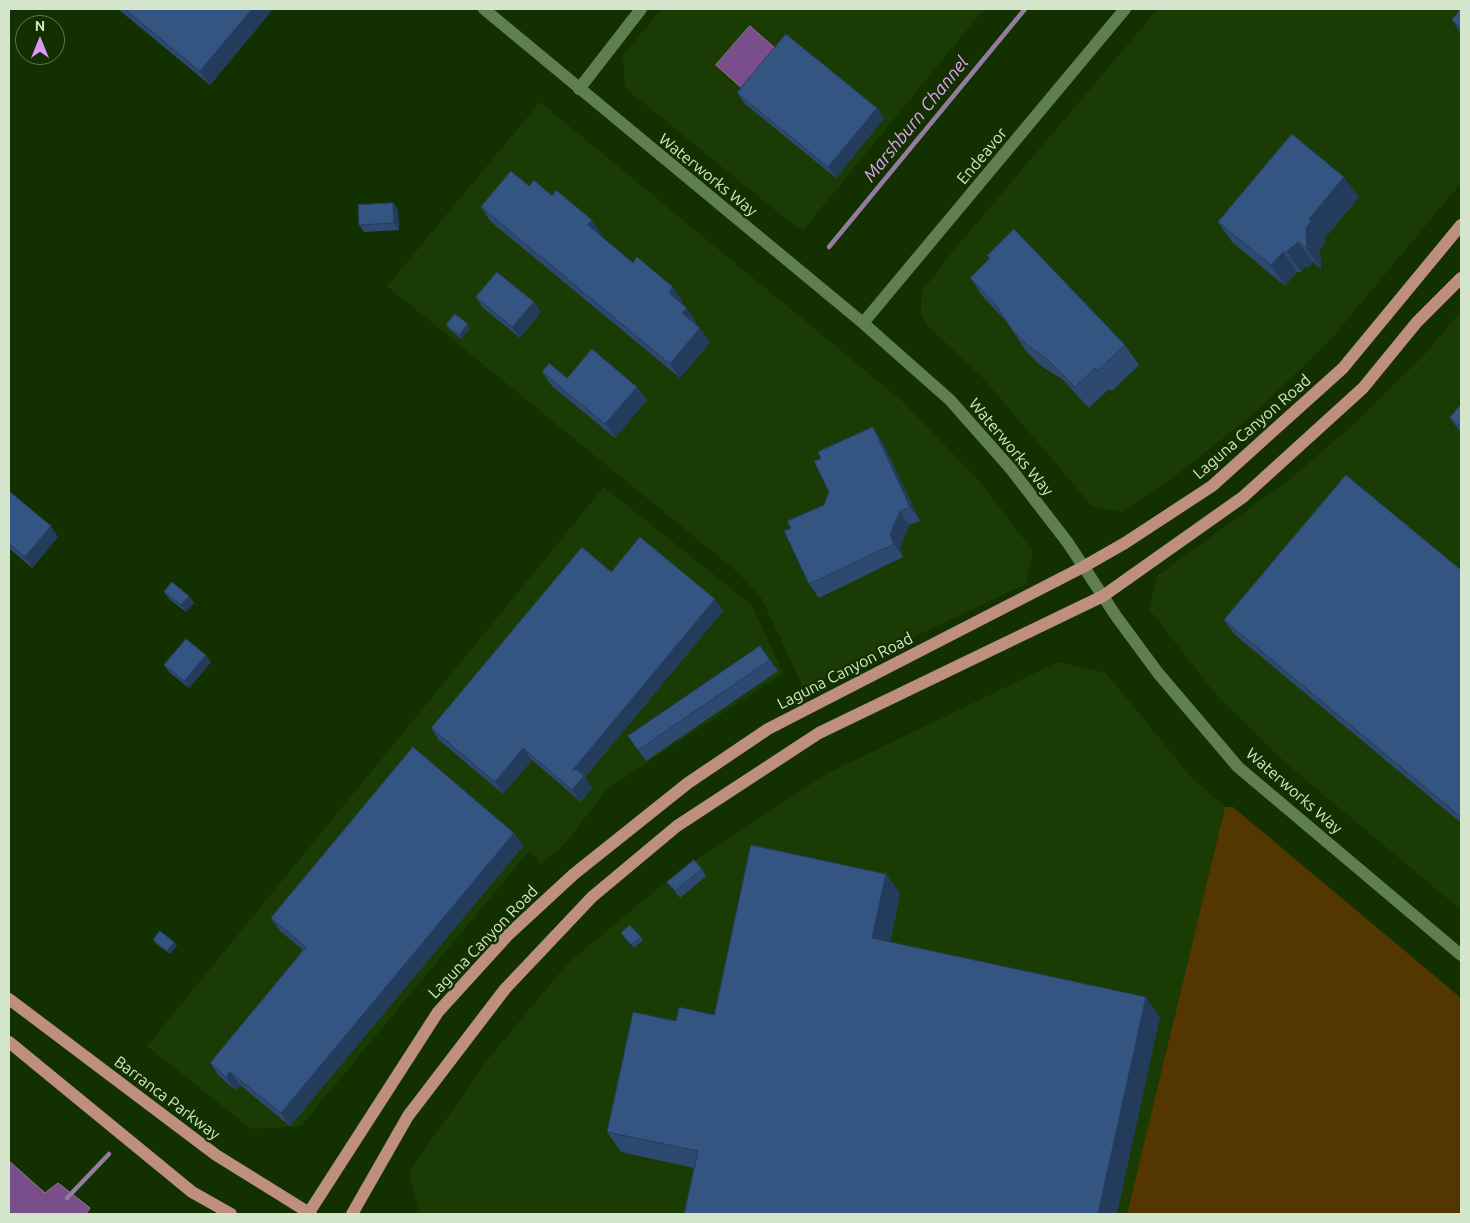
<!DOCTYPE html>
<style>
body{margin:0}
#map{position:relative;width:1470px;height:1223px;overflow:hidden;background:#133100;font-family:Ubuntu,sans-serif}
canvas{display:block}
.frame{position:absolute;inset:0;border:10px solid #d3e6cb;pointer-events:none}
.north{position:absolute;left:15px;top:15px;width:50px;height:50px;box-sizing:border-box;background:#133100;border:1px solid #607951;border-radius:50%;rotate:0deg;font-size:14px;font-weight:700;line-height:20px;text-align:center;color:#d3e6cb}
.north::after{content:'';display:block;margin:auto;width:18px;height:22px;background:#db99f5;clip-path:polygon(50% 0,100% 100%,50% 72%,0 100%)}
</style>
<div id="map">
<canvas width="1470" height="1223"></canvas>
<div class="frame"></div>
<div class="north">N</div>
</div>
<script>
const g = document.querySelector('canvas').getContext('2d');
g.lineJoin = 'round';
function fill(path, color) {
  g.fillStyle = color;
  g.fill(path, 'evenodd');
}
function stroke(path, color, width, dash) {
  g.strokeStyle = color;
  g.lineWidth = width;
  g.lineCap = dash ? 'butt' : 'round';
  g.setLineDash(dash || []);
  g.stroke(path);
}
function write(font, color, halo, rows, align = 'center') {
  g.font = font + ' Ubuntu,sans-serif';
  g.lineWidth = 5;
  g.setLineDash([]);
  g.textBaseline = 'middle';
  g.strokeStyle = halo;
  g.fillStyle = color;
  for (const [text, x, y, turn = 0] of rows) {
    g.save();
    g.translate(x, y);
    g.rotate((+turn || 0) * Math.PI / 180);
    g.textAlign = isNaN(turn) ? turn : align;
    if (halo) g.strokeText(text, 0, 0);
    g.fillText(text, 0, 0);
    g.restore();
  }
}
const built = new Path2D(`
 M662,9H984L804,229L796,227L625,88L623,55Z
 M1158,9H1461V183L1331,339L1255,413L1180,472L1122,512L1092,506L983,378L929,327L921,314V299L923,290L953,251Z
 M540,102L902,401L979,481L1033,551L1026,584L804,689L761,597L735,570L387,286Z
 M1461,311V910L1288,765L1217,696L1149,609L1157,576L1290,479L1355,423L1425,354Z
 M604,487L752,605L783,673L606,790L565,844L541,864L530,850L301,1126L251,1129L147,1046Z
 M1058,662L1106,673L1191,777L1225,807L1127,1214H420L409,1172L489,1058L567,964L679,871L830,772Z`);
const green = new Path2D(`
 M1225,807H1233L1461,998V1214H1127Z`);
const water = new Path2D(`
 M750,26L777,50L743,89L716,65Z
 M9,1161L45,1193L58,1183L90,1208L86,1214H9Z`);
const stream = new Path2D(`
 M829,247L1025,9
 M67,1198L109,1154`);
const minor = new Path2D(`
 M484,9L863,323L950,400L1011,469L1068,543L1116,616L1158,673L1238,767L1461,955
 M579,89L641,9
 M863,323L1125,9`);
const major = new Path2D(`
 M9,999L216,1155L311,1214
 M9,1042L192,1192L231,1214
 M308,1214L438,1012L509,934L574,874L688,783L768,729L1083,567L1125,543L1212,486L1343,368L1461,225
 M352,1214L408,1116L505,989L592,897L677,826L819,733L1103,596L1243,497L1363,388L1417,322L1461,278`);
const wall = new Path2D(`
 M118,9H273L210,85Z
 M1461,9V34L1452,20Z
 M737,93L877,108L884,118L836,178L745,104Z
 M529,186L552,196L602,234L600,236L633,263L683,301L681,303L687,308L696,322L695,324L710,342L680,378L490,221L481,207Z
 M1359,197L1324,239L1326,242L1320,249L1321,269L1313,262L1308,268L1306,266L1301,272H1297L1285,286L1232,242L1218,222Z
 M393,203L398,210L399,230L364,232L359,225Z
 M987,256L1125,345L1139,365L1112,391L1109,389L1089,408L1062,379L1041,366L1026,351L1006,321L984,298L970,278L989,259Z
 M476,297L534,302L541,312L520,338L483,308Z
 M446,325L470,328L461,339L449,329Z
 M542,372L567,378L647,400L615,438L552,386Z
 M1461,404V433L1450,418Z
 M882,441L920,521L909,525L900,549L903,557L819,598L809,584L791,528L824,505Z
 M9,491L58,537L32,568L9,548Z
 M1461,570V823L1234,634L1224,620Z
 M611,572L723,611L585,777L592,788L581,802L532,760L503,794L439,740L431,728Z
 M164,592L189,596L194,603L186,612L169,599Z
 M760,646L778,671L646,761L628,736Z
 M211,662L189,688L169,672L164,665Z
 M514,833L523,846L290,1126L240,1085L235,1090L219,1076L210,1063L303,950L280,931L271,918Z
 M702,869L706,876L680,898L667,882Z
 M886,874L900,894L890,942L1160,1017L694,1168L621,1152L607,1132L676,1021L714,1015Z
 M621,933L641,937L643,940L634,948Z
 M153,940L174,942L177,945L170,954L156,944Z`);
const shadedWall = new Path2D(`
 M252,9H273L210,85L200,71Z
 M877,108L884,118L836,178L828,167Z
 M1344,177L1359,197L1324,239L1326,242L1320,249L1321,269L1307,249L1306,228L1309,219Z
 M393,203L398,210L399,230L394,223Z
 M592,220L602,234L598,239L588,225Z
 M1298,242L1313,262L1308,268L1293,247Z
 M1292,246L1306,266L1301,272L1287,252Z
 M1283,252L1297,272L1285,286L1271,265Z
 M673,287L683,301L678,306L669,293Z
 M534,302L541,312L520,338L512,327Z
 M687,308L696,322L692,327L682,313Z
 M468,324L470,328L461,339L459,335Z
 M700,328L710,342L680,378L670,364Z
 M637,387L647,400L615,438L605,424Z
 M873,427L882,441L920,521L910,507Z
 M900,511L909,525L900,549L903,557L894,544L890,535Z
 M51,526L58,537L32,568L25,557Z
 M189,596L194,603L186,612L181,605Z
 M715,599L723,611L585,777L592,788L581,802L572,790V771Z
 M206,655L211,662L189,688L184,681Z
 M523,748L532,760L503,794L495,782Z
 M514,833L523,846L290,1126L281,1113Z
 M886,874L900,894L886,958L872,938Z
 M174,942L177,945L170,954L167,951Z
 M1146,997L1160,1017L1117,1214H1098Z
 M230,1072L240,1085L235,1090L226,1077Z`);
const building = new Path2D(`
 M125,9H252L200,71Z
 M1461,9V28L1452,20Z
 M786,34L877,108L828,167L737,93Z
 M1292,134L1344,177L1309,219L1311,221L1306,228L1307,249L1298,242L1293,247L1292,246L1287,252H1283L1271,265L1218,222Z
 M511,171L529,186L534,180L552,196L556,190L592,220L588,225L633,263L637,257L673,287L669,293L687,308L682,313L700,328L670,364L481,207Z
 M393,203L394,223L359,225L358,205Z
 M1014,229L1125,345L1097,371L1095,368L1075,387L1047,359L1027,345L1012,330L997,306L970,278L990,258L987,256Z
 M497,272L534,302L512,327L476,297Z
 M455,314L468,324L459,335L446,325Z
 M592,349L637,387L605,424L542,372L549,363L567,378Z
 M1461,404V427L1450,418Z
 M873,427L910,507L900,511L890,535L894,544L809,584L784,531L791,528L787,521L824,505L829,492L814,461L821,459L818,452Z
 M1346,475L1461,570V817L1224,620Z
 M9,491L51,526L25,557L9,544Z
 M640,537L715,599L572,771L576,769L584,776L572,790L523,748L495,782L431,728L582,547L611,572Z
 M172,582L189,596L181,605L164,592Z
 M186,639L206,655L184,681L164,665Z
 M760,646L770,660L638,750L628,736Z
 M413,747L514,833L281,1113L230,1072L226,1077L210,1063L306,947L271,918Z
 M751,845L886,874L872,938L1146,997L1098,1214H684L698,1151L607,1132L633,1012L676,1021L679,1007L714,1015Z
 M694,860L702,869L675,891L667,882Z
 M630,925L641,937L631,945L621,933Z
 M160,931L174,942L167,951L153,940Z`);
const streetNames = [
 ["Endeavor",982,156,-50],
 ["Waterworks Way",708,175,39],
 ["Laguna Canyon Road",1252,427,-41],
 ["Waterworks Way",1011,447,50],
 ["Laguna Canyon Road",845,671,-27],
 ["Waterworks Way",1294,791,41],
 ["Laguna Canyon Road",483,942,-46],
 ["Barranca Parkway",167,1098,37]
];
const waterNames = [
 ["Marshburn Channel",916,119,-51]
];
fill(built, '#1a3b04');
fill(green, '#533600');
fill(water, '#794e8a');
stroke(water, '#947c9e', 1);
stroke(stream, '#947c9e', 4.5);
stroke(minor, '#5f804e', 12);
stroke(major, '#be8e7f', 12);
fill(wall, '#2d4970');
fill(shadedWall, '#243c5b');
fill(building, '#345582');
stroke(building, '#243c5b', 1);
write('16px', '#d3e6cb', '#133100', streetNames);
write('italic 18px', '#e2a5fb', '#133100', waterNames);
</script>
